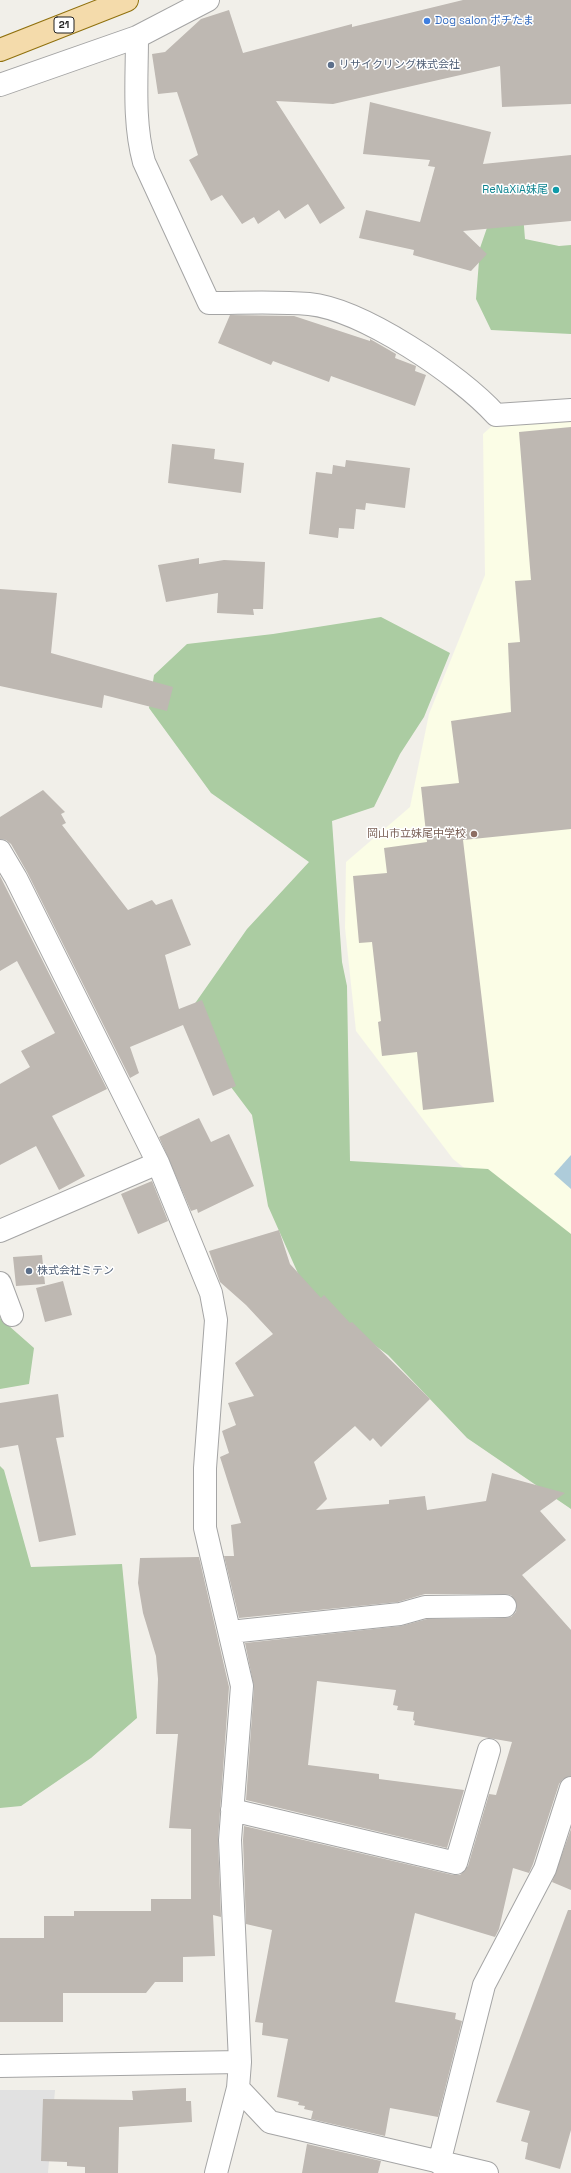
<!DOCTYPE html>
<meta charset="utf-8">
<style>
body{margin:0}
canvas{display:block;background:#f1efe9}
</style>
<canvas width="571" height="2173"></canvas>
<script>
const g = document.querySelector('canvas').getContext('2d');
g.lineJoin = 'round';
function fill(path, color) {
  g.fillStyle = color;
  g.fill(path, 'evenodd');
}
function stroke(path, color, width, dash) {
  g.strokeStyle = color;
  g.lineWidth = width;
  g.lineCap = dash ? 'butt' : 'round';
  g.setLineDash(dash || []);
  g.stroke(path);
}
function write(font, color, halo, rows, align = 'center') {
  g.font = font + ' "Space Grotesk","Noto Sans JP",sans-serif';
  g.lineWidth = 3;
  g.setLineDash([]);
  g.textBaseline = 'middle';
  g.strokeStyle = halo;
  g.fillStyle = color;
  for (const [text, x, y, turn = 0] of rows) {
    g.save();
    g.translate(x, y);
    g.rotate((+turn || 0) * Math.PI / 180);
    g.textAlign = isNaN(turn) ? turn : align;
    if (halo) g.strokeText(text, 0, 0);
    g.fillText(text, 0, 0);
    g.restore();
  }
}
const education = new Path2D(`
 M571,419V1253L453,1159L356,1031L345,928L346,862L410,807L429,714L485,575L483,434L492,426Z`);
const forest = new Path2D(`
 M498,196L523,214L525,239L559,246L571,245V334L491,330L476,299L480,248Z
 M381,617L450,653L424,717L400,754L374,807L332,821L342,962L347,986L350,1161L488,1169L571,1234V1509L467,1438L388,1355L308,1296L268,1206L252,1115L182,1022L247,929L309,862L211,793L149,708L154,675L187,644L273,634Z
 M0,1318L34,1348L29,1384L0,1389Z
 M0,1466L4,1470L31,1567L122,1564L137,1718L91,1758L21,1806L0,1808Z`);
const parking = new Path2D(`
 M0,2090H55L48,2173H0Z`);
const water = new Path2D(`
 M571,1155V1189L554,1174Z`);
const building = new Path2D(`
 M463,0H571V104L502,107L500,66L333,104L276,101L345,208L320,224L308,204L285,219L279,210L258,224L254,217L242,224L222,195L211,201L189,160L198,155L177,92L158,94L152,54L165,52L201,19L229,10L243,53L352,24V27Z
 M370,102L491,132L483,164L571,155V221L463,231L487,254L471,271L413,255L414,250L359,238L366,210L420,222L435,167L428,166L430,160L363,154Z
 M230,315L294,316L370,341V339L396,354L395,358L416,366L415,371L426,375L415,406L331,376L329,382L273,361L271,365L218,343Z
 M571,427V829L463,840L494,1102L423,1110L417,1052L382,1056L378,1022L381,1021L372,942L359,943L353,876L387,873L384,848L427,842L421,787L459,783L451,721L511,712L508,643L520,642L515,581L531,580L519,432Z
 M172,444L215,449L214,459L244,463L241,493L168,483Z
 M346,460L410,468L405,508L366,503L365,510L356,509L354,529L339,528L338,538L309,534L316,472L332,474L333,465L345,467Z
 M199,558V564L224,560L265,562L263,609H253L254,615L217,613L218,593L166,602L158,565Z
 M0,589L57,593L51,653L173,687L167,711L104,695L102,708L0,686Z
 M43,790L65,812L61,814L66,823L62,825L128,910L152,900L156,905L172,899L191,945L165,955L179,1009L202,1000L236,1086L213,1096L183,1025L130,1047L139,1073L130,1078L27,872L11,844L6,840L0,839V817Z
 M0,876L107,1089L52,1116L85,1176L59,1190L36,1146L0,1165V1084L30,1067L21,1051L55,1033L17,961L0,971Z
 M199,1118L211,1142L229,1134L254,1186L198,1213L197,1209L191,1211L159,1137Z
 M152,1181L168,1221L138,1234L121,1194Z
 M279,1230L290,1264L321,1298L324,1295L350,1323L352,1322L430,1399L381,1447L373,1438L370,1441L355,1426L314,1462L327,1499L316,1510L389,1504V1500L425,1496L427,1510L486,1501L492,1473L565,1493L540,1511L566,1540L522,1575L571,1630V1776L563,1779L559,1784L533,1864L529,1873L513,1868L499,1929L495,1937L415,1913L395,2002L456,2013L455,2019L462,2021L438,2117L390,2108L385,2136L311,2119L313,2111L304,2109L305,2106L298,2105L299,2102L277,2097L288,2039L262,2035L263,2023L255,2022L272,1930L246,1924L243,1840L244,1826L453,1875H460L468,1866L489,1794L496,1795L512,1742L414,1725L415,1721L413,1720L414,1712L397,1710L398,1706L393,1705L396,1690L317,1681L308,1765L379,1774V1779L464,1790L447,1848L246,1800L254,1687L245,1643L401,1626L427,1619L505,1618L511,1617L516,1612L517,1605L511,1595L505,1594H425L398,1602L239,1618L224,1556H234L231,1525L241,1523L220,1457L229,1453L222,1431L236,1425L228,1403L254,1396L235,1363L273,1334L246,1305L220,1282L209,1251Z
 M42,1255L45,1284L16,1286L13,1257Z
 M63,1281L72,1315L45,1322L36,1288Z
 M58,1394L64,1437L56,1438L76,1535L39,1542L18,1445L0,1448V1403Z
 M199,1557L229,1687L218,1839L221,1917L213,1915L215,1956L183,1957V1982H155L146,1993H63V2022H0V1938H44V1916H74V1911H151V1899H191V1829L169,1828L178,1734H156L158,1679L156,1656L143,1613L138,1583L140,1558Z
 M571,1829V1890L552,1882Z
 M568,1910H571V2130L560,2169L525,2159L528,2143L521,2141L530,2111L496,2102Z
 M186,2088V2101H191L192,2122L119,2127L118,2173H85V2167L67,2166V2162L41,2161L43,2099L133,2100L132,2091Z
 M307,2144L381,2161L378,2173H302Z`);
const minor = new Path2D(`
 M208,0L137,37C137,78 133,122 144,162L209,303C242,303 276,301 309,304C362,309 460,375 496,415L571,410
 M0,85L137,37
 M0,851L16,878L158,1163L211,1293L216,1320L205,1468V1528L242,1686L230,1840L240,2062L238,2088L216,2173
 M0,1231L158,1163
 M0,1283L12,1315
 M230,1632L400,1614L425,1607L505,1606
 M232,1810L456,1863L489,1750
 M0,2066L240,2062
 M238,2088L270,2122L487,2173
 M439,2163L484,1985L545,1869L571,1788`);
const primary = new Path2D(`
 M0,50L127,0`);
const markers = [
 [427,21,4,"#3f7fe0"],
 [331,65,4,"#5c6f8a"],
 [556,190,4,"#0f9aa8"],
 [474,834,4,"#8d6e63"],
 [29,1271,4,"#5c6f8a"]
];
const shields = [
 [64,25,20]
];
const shieldNames = [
 ["21",64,25]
];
const shopNames = [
 ["Dog salon ポチたま",435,21]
];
const serviceNames = [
 ["リサイクリング株式会社",339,65],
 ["株式会社ミテン",37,1271]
];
const cultureNames = [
 ["ReNaXiA妹尾",548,190]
];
const educationNames = [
 ["岡山市立妹尾中学校",466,834]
];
fill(education, '#fbfde6');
fill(forest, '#abcca2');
fill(parking, '#e1e1e1');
fill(water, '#aeccda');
fill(building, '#beb8b2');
stroke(minor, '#a5a5a5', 24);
stroke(primary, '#90710e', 24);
stroke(minor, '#fff', 22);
stroke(primary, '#f4dbab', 22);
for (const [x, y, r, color] of markers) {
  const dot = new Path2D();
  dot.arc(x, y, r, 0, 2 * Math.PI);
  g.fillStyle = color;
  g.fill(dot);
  stroke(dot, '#fff', 1.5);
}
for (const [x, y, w] of shields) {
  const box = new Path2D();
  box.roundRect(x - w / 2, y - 8, w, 16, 3);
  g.fillStyle = '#fff';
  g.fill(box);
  stroke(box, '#212121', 1);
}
write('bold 10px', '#212121', null, shieldNames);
write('11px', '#366cbe', '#fff', shopNames, 'left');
write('11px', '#4e5e75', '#fff', serviceNames, 'left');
write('11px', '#0d838f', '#fff', cultureNames, 'right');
write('11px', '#785e54', '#fff', educationNames, 'right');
</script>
